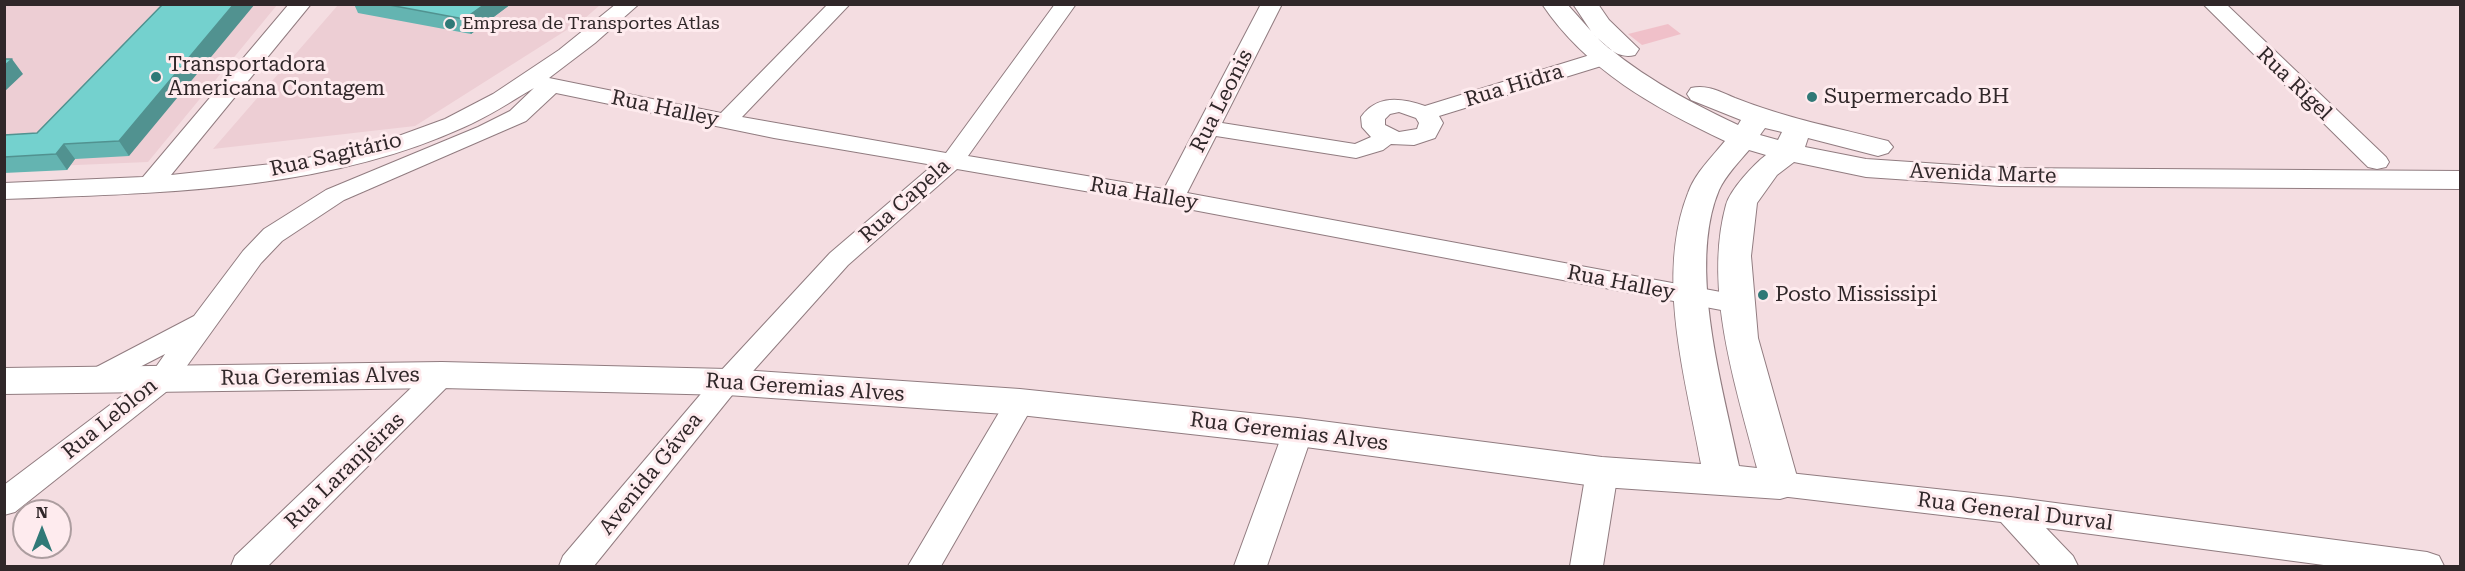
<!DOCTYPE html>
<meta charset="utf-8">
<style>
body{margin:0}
#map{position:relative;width:2465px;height:571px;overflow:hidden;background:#f4dde1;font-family:"Roboto Serif",serif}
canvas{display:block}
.frame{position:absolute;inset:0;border:6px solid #302729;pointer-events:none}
.north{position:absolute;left:12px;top:499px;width:60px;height:60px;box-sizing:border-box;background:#feebee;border:2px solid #ac9d9f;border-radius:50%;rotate:0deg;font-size:16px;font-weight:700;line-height:24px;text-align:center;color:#302729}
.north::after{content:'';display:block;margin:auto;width:21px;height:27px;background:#307977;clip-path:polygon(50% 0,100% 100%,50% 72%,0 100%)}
</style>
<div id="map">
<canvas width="2465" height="571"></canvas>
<div class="frame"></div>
<div class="north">N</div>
</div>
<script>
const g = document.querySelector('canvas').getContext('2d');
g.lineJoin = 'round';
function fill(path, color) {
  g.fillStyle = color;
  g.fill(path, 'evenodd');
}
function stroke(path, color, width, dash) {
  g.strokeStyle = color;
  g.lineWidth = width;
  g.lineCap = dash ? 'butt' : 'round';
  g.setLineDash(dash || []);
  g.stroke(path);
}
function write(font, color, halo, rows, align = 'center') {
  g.font = font + ' "Roboto Serif",serif';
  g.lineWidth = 6;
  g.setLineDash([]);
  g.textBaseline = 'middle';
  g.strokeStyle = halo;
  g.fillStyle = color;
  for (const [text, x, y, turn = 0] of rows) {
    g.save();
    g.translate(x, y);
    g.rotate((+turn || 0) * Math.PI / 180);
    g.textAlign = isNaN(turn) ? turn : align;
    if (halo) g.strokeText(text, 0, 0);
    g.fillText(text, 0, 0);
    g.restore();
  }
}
const built = new Path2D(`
 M4,5L6,4L277,5L148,162L5,168Z
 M338,5H600L584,19L415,126L213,149Z`);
const green = new Path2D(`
 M1668,24L1681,34L1642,45L1628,34Z`);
const minor = new Path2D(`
 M289,4H311L171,175L290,162L393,138L445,119L493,94L559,50L616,4H639L595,43L549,78L721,113L828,4H850L742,117L946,153L1055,4H1076L968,156L1164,189L1261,4H1282L1222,123L1355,144L1371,137L1362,127L1361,117C1377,94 1402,98 1425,106L1603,51L1611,53L1614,58L1611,63L1439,116L1443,123L1435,138L1414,145L1391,144L1383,150L1356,158L1216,136L1187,193L1737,295L1747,297L1751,304L1747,311L1737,313L1172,206L957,169L848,265L737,389L594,566H559L563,556L717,375L830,253L933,165L774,138L556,93L526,121L344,200L282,241L261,263L171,388L15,512L4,515V485L151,374L165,354L95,390L85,387L80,380L85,373L194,316L243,251L264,229L326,190L478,127L510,111L534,88C510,102 488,117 462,128C321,192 156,193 4,199V183L143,177ZM1399,112L1416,118L1419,123L1417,129L1399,132L1385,125V119L1390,114Z
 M2203,4H2226L2386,157L2389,162L2386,167L2377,169L2368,167Z
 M442,365L452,368L456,375L452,382L268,566H231L235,556L432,368Z
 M1020,391L1030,394L1035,402L941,566H908L1010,394Z
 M1298,421L1309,424L1313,432L1267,566H1234L1283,432L1287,424Z
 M1602,460L1613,464L1618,472L1603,566H1570L1586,472L1591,464Z
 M1780,472L2010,497L2427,552L2439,556L2444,566H2331L2046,528L2073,556L2078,566H2041L2001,522L1780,496L1769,493L1764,484L1769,475Z`);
const tertiary = new Path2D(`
 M1542,4H1567L1591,31L1573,4H1598L1609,20L1639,49L1635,55C1616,60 1605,44 1591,32C1633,72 1685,100 1738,125L1741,120L1691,100L1687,94L1691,88C1707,84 1721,92 1735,98C1785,118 1837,128 1888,141L1893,147L1888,153L1878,156L1808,138L1805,147L1866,159L2000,168L2460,171V189L2000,186L1866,177L1794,162L1777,175L1757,203L1751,256L1758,338L1799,484L1794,495L1780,499L1602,487L1298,446L1020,415L727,395L442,388L4,394V368L442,362L727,369L1020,389L1298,418L1602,457L1701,464C1686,379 1655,277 1688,193C1695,173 1712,157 1725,141C1655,108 1586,70 1542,4ZM1765,128L1782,132L1778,140L1760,135ZM1749,150L1766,155C1754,164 1730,190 1726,205C1703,289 1736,386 1757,468L1739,466C1723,388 1687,266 1719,190C1726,175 1738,163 1749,150Z`);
const wall = new Path2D(`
 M163,4L129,156L75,159L67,170L4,173V135L37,133Z
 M354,4H511L471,34L358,13Z`);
const shadedWall = new Path2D(`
 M234,4H255L129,156L119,141Z
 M485,4H511L471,34L464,19Z
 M12,59L23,74L4,92V66Z
 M64,144L75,159L67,170L56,154Z`);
const building = new Path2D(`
 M163,4H234L119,141L64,144L56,154L4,157V135L37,133Z
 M384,4H485L464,19Z
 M4,59H12L4,66Z`);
const markers = [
 [450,24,6,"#307977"],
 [156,77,6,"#307977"],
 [1812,97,6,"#307977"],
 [1763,295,6,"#307977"]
];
const farPoinames = [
 ["Empresa de Transportes Atlas",462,24]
];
const poiNames = [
 ["Transportadora",168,65],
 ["Americana Contagem",168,89],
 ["Supermercado BH",1824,97],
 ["Posto Mississipi",1775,295]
];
const streetNames = [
 ["Rua Rigel",2294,84,44],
 ["Rua Hidra",1514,86,-17],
 ["Rua Leonis",1222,101,-63],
 ["Rua Halley",665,109,12],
 ["Rua Sagitário",336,155,-13],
 ["Avenida Marte",1983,174,2],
 ["Rua Halley",1144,194,10],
 ["Rua Capela",905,201,-42],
 ["Rua Halley",1621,283,11],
 ["Rua Geremias Alves",320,377,-1],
 ["Rua Geremias Alves",805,388,4],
 ["Rua Leblon",110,419,-39],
 ["Rua Geremias Alves",1289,432,7],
 ["Rua Laranjeiras",345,471,-44],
 ["Avenida Gávea",651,474,-51],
 ["Rua General Durval",2015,512,7]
];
fill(built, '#edced4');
fill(green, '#f0c0c9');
stroke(minor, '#917c80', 2);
stroke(tertiary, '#917c80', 2);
fill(minor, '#fff');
fill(tertiary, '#fff');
fill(wall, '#64b4b1');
fill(shadedWall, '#519290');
fill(building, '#74d1ce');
stroke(building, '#519290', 1.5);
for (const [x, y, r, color] of markers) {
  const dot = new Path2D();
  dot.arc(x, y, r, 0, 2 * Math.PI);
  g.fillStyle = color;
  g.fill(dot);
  stroke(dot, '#feebee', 2);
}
write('18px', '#302729', '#feebee', farPoinames, 'left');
write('21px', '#302729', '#feebee', poiNames, 'left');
write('21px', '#302729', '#feebee', streetNames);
</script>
